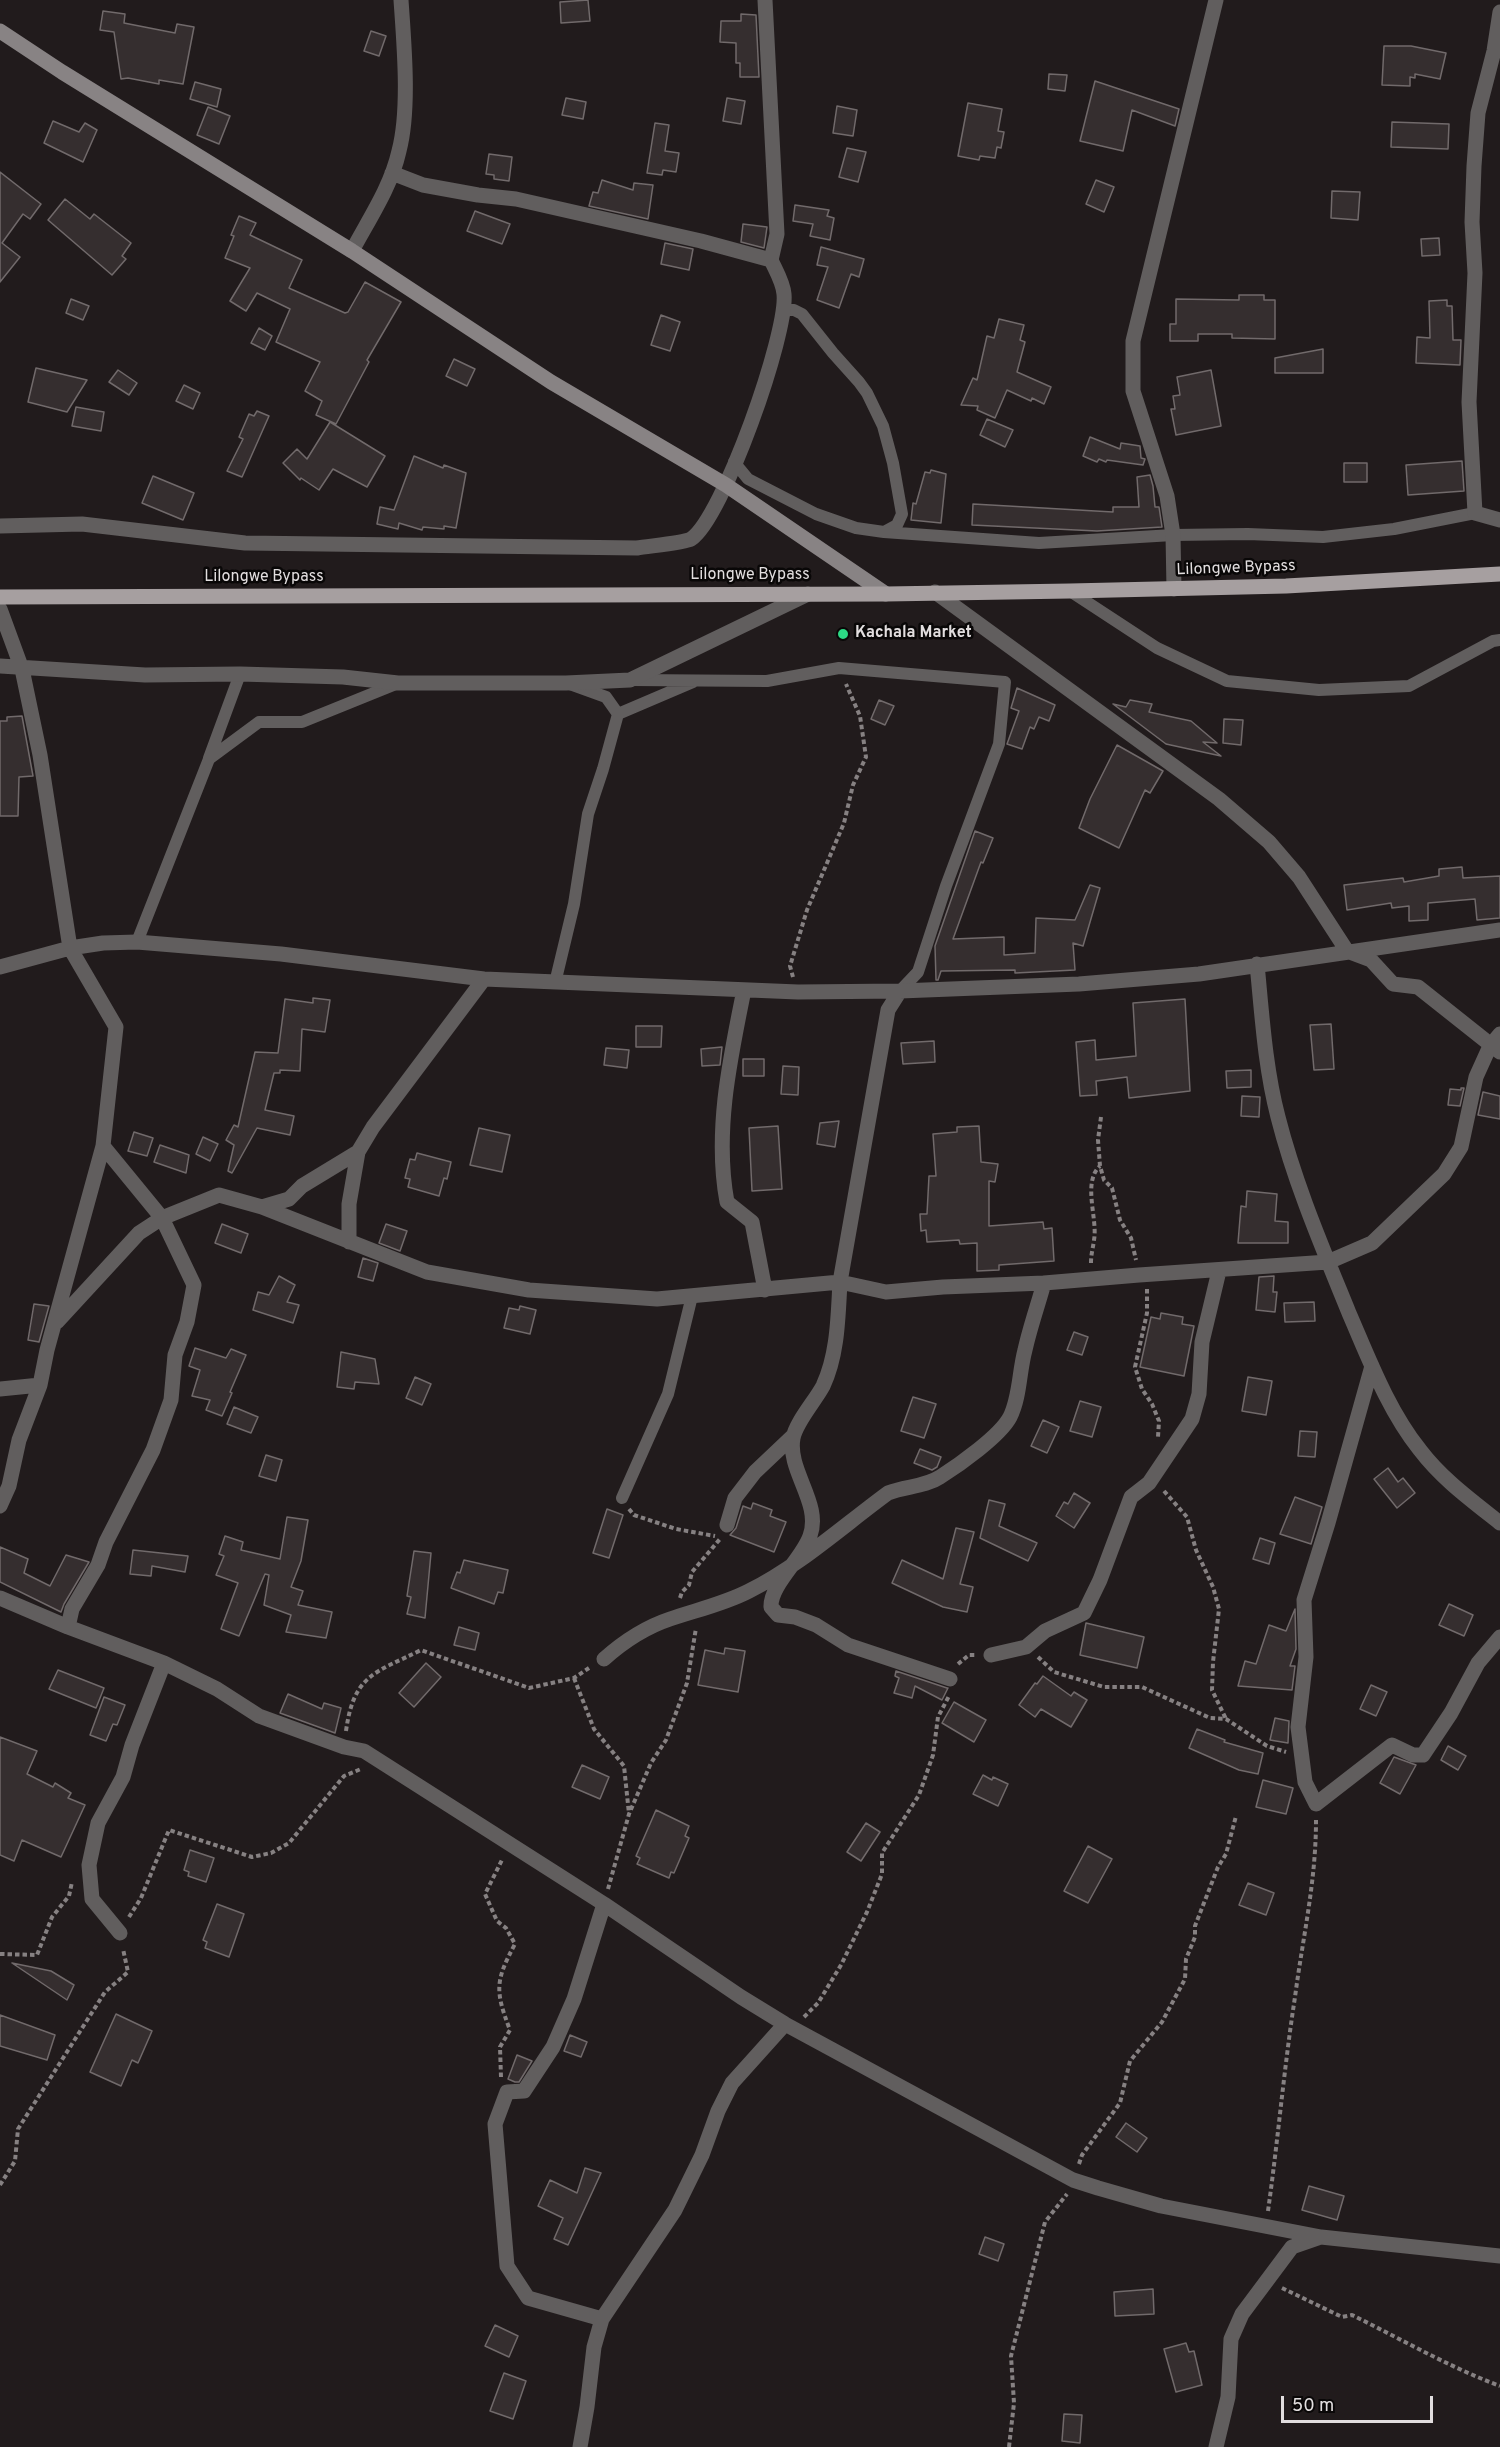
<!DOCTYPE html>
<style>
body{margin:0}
#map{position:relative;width:1500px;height:2447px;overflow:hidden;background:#211b1c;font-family:Overpass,sans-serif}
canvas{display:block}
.scale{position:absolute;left:1281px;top:2396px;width:152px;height:27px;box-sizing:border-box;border:3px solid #e2dedf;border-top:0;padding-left:8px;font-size:18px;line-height:21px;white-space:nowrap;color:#e2dedf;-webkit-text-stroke:4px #090707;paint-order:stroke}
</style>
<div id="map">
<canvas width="1500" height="2447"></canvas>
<div class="scale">50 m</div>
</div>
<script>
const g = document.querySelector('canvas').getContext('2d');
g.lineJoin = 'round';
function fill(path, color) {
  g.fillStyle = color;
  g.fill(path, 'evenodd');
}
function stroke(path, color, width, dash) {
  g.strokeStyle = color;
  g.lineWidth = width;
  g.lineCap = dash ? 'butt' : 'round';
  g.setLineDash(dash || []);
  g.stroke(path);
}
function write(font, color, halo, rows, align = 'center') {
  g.font = font + ' Overpass,sans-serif';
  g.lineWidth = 5;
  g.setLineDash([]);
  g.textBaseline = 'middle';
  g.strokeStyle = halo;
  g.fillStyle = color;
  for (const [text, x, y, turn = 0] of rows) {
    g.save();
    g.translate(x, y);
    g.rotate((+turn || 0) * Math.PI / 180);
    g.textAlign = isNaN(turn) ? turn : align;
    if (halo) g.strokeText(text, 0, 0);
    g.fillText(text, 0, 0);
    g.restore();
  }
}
const building = new Path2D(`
 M588,0L590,21L561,23L560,2Z
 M103,11L125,14L124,23L175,33L177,24L194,27L183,84L159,80V84L128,78L121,79L114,32L100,30Z
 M741,14L756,15L759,77H740V63H736V43L720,42L721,21H741Z
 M371,31L386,36L379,56L364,51Z
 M1384,46H1411L1446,53L1440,79L1415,74V78L1410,77V86L1382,85Z
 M1049,74L1067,75L1065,91L1048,89Z
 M1095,81L1179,109L1175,126L1132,110L1123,151L1080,141Z
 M195,82L221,89L217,107L190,99Z
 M566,98L586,102L583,119L562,115Z
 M727,98L745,101L741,124L723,121Z
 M968,103L1002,109L998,131L1004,132L1001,148L997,147L995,158L980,156L979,160L958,156Z
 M837,106L857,110L853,136L833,133Z
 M208,107L230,116L219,144L197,135Z
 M53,121L79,132L85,123L97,130L83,162L44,143Z
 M1392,122L1449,124L1448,149L1391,147Z
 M655,123L669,125L665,151L679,153L676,172L663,170L662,175L647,173Z
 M847,148L866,152L858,182L839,177Z
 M489,154L512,157L509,181L494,179V175L486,174Z
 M0,172L41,204L30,219L23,214L2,243L20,257L0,282Z
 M602,180L633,190L634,183L653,185L648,219L589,206L593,192L598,193Z
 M1096,180L1114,187L1104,212L1086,204Z
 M1332,191L1360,192L1358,220L1331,218Z
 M65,199L90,219L94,214L131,243L122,256L126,259L112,275L48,220Z
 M795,205L829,210L827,216L834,218L830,240L810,236L813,224L793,221Z
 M475,211L510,224L502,244L467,231Z
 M239,216L256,223L250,235L302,260L289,288L291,289L345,313L348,312L365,282L401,302L367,360L369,362L336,424L316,415L322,401L305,391L320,362L276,342L290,309L257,293L246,311L230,301L250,268L225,258L234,236L231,235Z
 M743,224L767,227L764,248L741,242Z
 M1439,238L1440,255L1422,256L1421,239Z
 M665,243L693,249L689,270L661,264Z
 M821,247L864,259L859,277L851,274L839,308L817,300L828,267L817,265Z
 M1239,295H1264V300H1275V339L1232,338V334H1198V341H1170V324H1176V299L1239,300Z
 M71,299L89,306L83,320L66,313Z
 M1447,300V306H1452L1453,340H1461L1460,365L1416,363L1417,337L1430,338L1429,301Z
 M661,315L680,322L670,351L651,345Z
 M999,319L1024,325L1020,340L1025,342L1017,372L1051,387L1044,404L1032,398L1031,401L1007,390L995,418L977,410L978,406L961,405L973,378L977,380L987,336L994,338Z
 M259,328L272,336L265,350L251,343Z
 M1323,349V373H1275V358Z
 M454,359L475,369L467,386L446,376Z
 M36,368L87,380L67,412L28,402Z
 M118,370L137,383L129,395L109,382Z
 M1211,370L1221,426L1176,435L1171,409H1175L1173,396L1180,395L1177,377Z
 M184,385L200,393L193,409L176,401Z
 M76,407L104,412L101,431L72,426Z
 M257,411L269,416L242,477L227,471L243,439L239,437L249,414L254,416Z
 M987,419L1013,430L1005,447L980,435Z
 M330,422L385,456L367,487L333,469L319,490L301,478L300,480L283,463L297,449L307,459Z
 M1090,437L1120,449L1121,443L1140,446L1141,458L1145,459L1143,465L1107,460L1106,462L1099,459L1097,462L1083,456Z
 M414,456L443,468L444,465L466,473L456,528L444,526V529L423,527L422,530L399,523L398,529L377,524L380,507L394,510Z
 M1462,461L1464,491L1408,495L1406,465Z
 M1344,463H1367V482H1344Z
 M931,470L946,474L941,523L911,520L913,503L916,504L925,472L930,473Z
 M1150,475L1153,486L1155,507H1159L1162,527L1097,531L972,525L973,504L1113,512V507H1139L1137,477Z
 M153,476L194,493L183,520L142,503Z
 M1017,688L1055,705L1049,721L1039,717L1034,729L1030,727L1022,749L1007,744L1019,711L1011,708Z
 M879,700L894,706L885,725L871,719Z
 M1130,700L1152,704L1149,712L1191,721L1217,743L1203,742L1221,756L1166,744L1113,704L1126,707Z
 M22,716L33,776L19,777L18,816H0V721H7V717Z
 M1224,719L1243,720L1241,745L1223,743Z
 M1117,745L1163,771L1150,793L1145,790L1119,848L1079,828L1090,799Z
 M975,831L993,838L983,863L981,862L953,939L1004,937V955L1035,953L1036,918L1075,920L1090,885L1100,888L1083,946L1073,943L1075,970L1015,973V970L941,971L938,980H936L935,946Z
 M1462,867L1463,878L1500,876V918L1477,920L1475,899L1428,903V920L1409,921V906L1392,908L1391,903L1347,910L1344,885L1403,878L1404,882L1439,876V869Z
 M313,998L330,1000L325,1032L302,1029L300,1071L280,1070V1073H274L265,1110L294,1116L290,1135L257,1128L232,1173L228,1171L234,1145L226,1140L234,1125L238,1127L255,1052L278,1053L285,999L313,1003Z
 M1185,999L1190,1091L1129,1098L1127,1077L1096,1081L1097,1095L1080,1096L1076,1042L1095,1040L1096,1060L1136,1056L1133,1003Z
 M1331,1024L1334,1069L1314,1070L1310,1025Z
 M636,1026H662L661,1047H636Z
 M934,1041L935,1062L903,1064L901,1043Z
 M722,1047L720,1065L702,1066L701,1049Z
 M606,1048L629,1050L627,1068L604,1065Z
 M743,1059H764V1076H743Z
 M783,1066L799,1067L798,1095L781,1094Z
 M1251,1070V1087L1227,1088L1226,1071Z
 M1461,1088H1464L1460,1106L1448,1105L1450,1089L1461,1090Z
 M1483,1092L1500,1096V1119L1478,1115Z
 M1242,1096L1260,1097L1259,1117L1241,1116Z
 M839,1121L835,1147L817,1144L820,1123Z
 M778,1126L782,1189L752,1191L749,1128Z
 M979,1126L981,1162L998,1164L995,1182L989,1181V1226L1043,1222L1044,1229L1052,1228L1054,1261L999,1265V1270L977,1271V1243L960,1244L959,1240L927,1242L926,1230L921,1231L920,1214H927L929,1176H936L933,1134L957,1132V1127Z
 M479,1128L510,1135L502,1172L470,1165Z
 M134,1132L153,1138L147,1156L128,1151Z
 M203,1137L218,1144L210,1161L196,1154Z
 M160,1145L189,1155L186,1173L154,1162Z
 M417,1153L451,1162L447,1179L444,1178L439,1196L408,1187L410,1179L405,1178L410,1159L415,1160Z
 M1247,1191L1277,1194L1275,1221L1288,1222V1243H1238L1241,1206L1246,1207Z
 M222,1224L248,1234L241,1253L215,1243Z
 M386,1224L407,1231L400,1251L379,1243Z
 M363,1258L378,1263L373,1281L358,1277Z
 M279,1276L295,1285L287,1302L299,1305L293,1323L253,1310L258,1292L269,1295Z
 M1274,1276L1273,1292H1277L1275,1312L1256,1310L1259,1277Z
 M1314,1302L1315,1321L1285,1322L1284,1303Z
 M34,1304L49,1306L39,1342L28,1340Z
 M520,1306L536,1310L530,1334L504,1328L509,1308L519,1310Z
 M1161,1313L1183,1317L1182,1324L1194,1326L1184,1376L1140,1367L1151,1317L1160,1319Z
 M1074,1332L1088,1337L1082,1355L1067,1350Z
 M195,1348L226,1358L231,1349L246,1355L230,1392L232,1393L222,1416L206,1410L210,1400L192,1396L200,1370L189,1366Z
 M341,1352L375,1359L379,1384L355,1382L354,1389L337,1387Z
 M415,1377L431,1384L422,1405L406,1398Z
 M1248,1377L1272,1381L1266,1415L1242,1411Z
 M913,1397L936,1404L924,1438L901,1431Z
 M1080,1401L1101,1407L1092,1437L1070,1431Z
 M234,1407L258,1417L251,1433L227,1424Z
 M1043,1420L1059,1427L1047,1453L1031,1446Z
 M1300,1431L1317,1432L1315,1457L1298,1456Z
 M920,1449L941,1457L937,1467L932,1470L914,1463Z
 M266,1455L282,1460L276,1481L259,1476Z
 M1388,1468L1398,1482L1403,1478L1415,1493L1397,1508L1374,1479Z
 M1074,1493L1090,1503L1074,1528L1056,1516L1064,1502L1068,1504Z
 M1295,1497L1322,1507L1311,1544L1280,1534Z
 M989,1500L1005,1504L999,1526L1037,1543L1028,1561L980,1538Z
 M753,1503L772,1510L770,1516L786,1522L774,1552L730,1535L736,1528L743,1506L751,1509Z
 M607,1509L623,1515L609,1558L593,1553Z
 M287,1517L308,1520L301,1561L291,1587L303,1591L298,1605L332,1612L326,1638L286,1632L291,1615L264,1605L269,1575L265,1574L239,1636L221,1629L238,1583L216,1575L224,1556L219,1554L225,1536L243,1542L241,1550L280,1559Z
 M956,1528L974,1532L960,1584L973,1587L967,1612L943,1607L892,1583L902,1560L943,1579Z
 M1260,1538L1275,1543L1269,1564L1253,1559Z
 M0,1547L28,1559L24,1573L50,1586L66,1555L89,1562L64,1604L61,1612L0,1582Z
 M133,1550L188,1556L185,1572L152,1566L151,1576L130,1574Z
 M414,1551L431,1553L425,1618L407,1614L411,1597L407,1596Z
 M464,1560L508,1570L503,1593L498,1592L494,1604L451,1588L457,1572L460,1573Z
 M1449,1604L1473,1615L1464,1636L1439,1625Z
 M1295,1609L1296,1649L1290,1666H1295L1292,1690L1238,1686L1245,1661L1256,1664L1269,1625L1286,1631Z
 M1086,1623L1144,1637L1137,1668L1080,1655Z
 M459,1627L479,1633L475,1650L454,1645Z
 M725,1648L745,1651L738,1692L698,1685L705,1650L724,1654Z
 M426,1663L441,1677L414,1707L399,1693Z
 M58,1670L104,1688L96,1708L49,1689Z
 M896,1671L947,1688H948L942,1700L915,1686L912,1698L894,1693L899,1678L895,1676Z
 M1043,1676L1071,1696L1074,1692L1087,1700L1071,1727L1041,1709L1035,1717L1019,1705L1035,1683L1037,1684Z
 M1371,1685L1387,1692L1376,1716L1360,1709Z
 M288,1694L322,1709L324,1703L341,1708L335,1733L280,1713Z
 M104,1697L125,1705L117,1725L113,1724L106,1741L90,1735Z
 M954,1702L986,1720L974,1742L942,1723Z
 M1275,1718L1289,1721L1288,1743L1270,1740Z
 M1197,1729L1225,1740L1224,1742L1263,1753L1258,1774L1239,1770L1189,1748Z
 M0,1737L37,1751L27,1774L53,1787L55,1783L71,1793L68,1798L85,1805L61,1857L22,1840L14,1861L0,1855Z
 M1448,1746L1466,1756L1458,1770L1441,1760Z
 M1394,1757L1416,1765L1400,1794L1380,1783Z
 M582,1765L609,1777L600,1799L572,1787Z
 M983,1775L992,1780L993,1777L1008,1784L998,1806L973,1794Z
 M1263,1780L1293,1788L1286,1814L1256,1807Z
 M656,1810L689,1826L685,1836L689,1838L674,1873L671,1872L669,1878L637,1864L640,1858L636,1856Z
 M866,1823L880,1832L861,1861L847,1852Z
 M1088,1846L1112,1859L1088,1903L1064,1891Z
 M190,1850L214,1858L206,1882L188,1876L189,1872L184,1870Z
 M1248,1883L1274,1893L1266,1915L1239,1905Z
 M217,1904L244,1914L229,1957L205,1948L207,1942L203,1940Z
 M12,1963L51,1971L74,1985L67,2000Z
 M116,2014L152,2031L138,2063L132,2060L121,2086L90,2072Z
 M0,2015L55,2035L47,2060L0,2046Z
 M570,2035L587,2042L581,2057L564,2051Z
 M517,2055L532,2061L519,2082H515L508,2079Z
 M1126,2123L1147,2138L1137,2152L1116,2137Z
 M585,2168L601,2173L568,2245L554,2239L563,2218L538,2206L550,2180L577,2193Z
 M1309,2186L1344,2196L1337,2220L1302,2210Z
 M985,2237L1004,2244L998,2261L979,2254Z
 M1153,2289L1154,2314L1115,2316L1114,2292Z
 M495,2325L518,2336L509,2357L485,2346Z
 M1186,2343L1189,2352L1194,2351L1202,2385L1176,2392L1164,2349Z
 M504,2373L526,2381L513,2419L490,2411Z
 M1064,2414L1082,2415L1080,2443L1062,2441Z`);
const path = new Path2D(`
 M793,977L790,966L807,910L844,823L853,785L866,757L860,716L846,684
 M1101,1117L1098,1140L1100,1166L1104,1180L1112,1188L1120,1220L1131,1238L1136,1260
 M1091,1263C1091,1254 1093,1248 1094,1240C1098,1219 1082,1182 1100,1166
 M1147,1289V1313L1135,1367L1142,1389L1152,1404L1159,1421L1158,1437
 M1164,1491L1187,1517L1196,1550L1213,1587L1219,1609L1213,1662L1212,1690L1226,1719
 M629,1509L634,1515L676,1529L715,1536
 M680,1598L682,1592L689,1585L692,1572L720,1539
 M1038,1657L1054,1672L1104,1687H1142L1210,1718L1226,1719L1267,1746L1286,1752
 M958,1664L969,1655H977
 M574,1678L594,1729L624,1766L629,1814
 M346,1731C354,1674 375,1673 421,1650L529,1688L574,1678L589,1668
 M608,1889L629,1814L651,1763L666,1740L687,1683L696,1628
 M129,1917L141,1898L169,1830L252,1857L271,1853L289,1843L344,1776L361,1769
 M0,1954L37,1955L52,1917L69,1896L72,1882
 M804,2017L818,2003L841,1965L867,1912L882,1874V1853L919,1795L933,1755L938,1717L949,1696
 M501,2077L500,2047L510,2030C495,1991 495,1981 515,1944L506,1928L497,1921L485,1894L503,1858
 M1079,2164L1082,2155L1120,2103L1130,2061L1162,2022L1185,1979L1186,1959L1195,1937V1926L1218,1867L1226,1854L1236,1816
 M0,2185L15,2161L18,2129L105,1992L128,1972L123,1949
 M1268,2211C1278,2140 1284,2068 1295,1997C1303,1936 1316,1882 1316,1820
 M1282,2288L1342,2317L1352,2315C1401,2339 1449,2367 1500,2386
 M1009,2447L1014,2403L1011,2356L1045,2222L1067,2194`);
const lane = new Path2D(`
 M781,319L786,310H794L802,314L833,353L859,382L867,393L883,426L893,463L902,514L897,525L884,532
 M734,462L748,479L816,514L856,528L884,532L1039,543L1173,535L1248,534L1323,537L1394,529L1475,513
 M1070,591L1157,648L1227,681L1319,690L1409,686L1493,641L1500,640
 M631,680L767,681L839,668L1005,682L999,744L946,886L918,972L900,991
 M618,714L693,682
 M209,758L240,674
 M137,942L209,759L259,722H302L396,684
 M555,983L574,904L588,814L603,769L618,714L606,697L570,684
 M622,1498L668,1394L692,1296`);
const street = new Path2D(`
 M1500,12L1494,51L1478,113L1474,166L1472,222L1475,273L1469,402L1475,513L1500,520
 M392,173L423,185L478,195L516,199L701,241L771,260
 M352,251C369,219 391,187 399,151C410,109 404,44 401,0
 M0,526L82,524L245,543L637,548C648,546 684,543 691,539C723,518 788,333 784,294C783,282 776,271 771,260L777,234L765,0
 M1174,589L1173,535L1167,496L1133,391V341L1216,0
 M935,592L1219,799L1269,842L1299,877L1347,951L1371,960L1393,984L1418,987L1500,1052
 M0,609L22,669L40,755L70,948L116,1027L103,1146L47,1350L40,1385L19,1440L9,1486L0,1506
 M0,666L145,675L240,674L343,677L398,683H566L630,680L808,594
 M1257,964C1262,1015 1265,1067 1278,1117C1295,1184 1323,1249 1349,1313C1369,1359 1388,1410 1420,1450C1442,1479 1471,1500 1500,1523
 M0,967L70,948L103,943L137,942L281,954L484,979L798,992L900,991L1079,984L1199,974L1500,930
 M744,990C730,1059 714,1132 727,1202L752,1222L765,1290
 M900,991L888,1010L840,1282C838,1316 838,1354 823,1386C815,1401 796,1422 793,1438C787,1471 822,1503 810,1536C802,1559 770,1585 771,1607L778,1615L795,1617L816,1625L848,1645L950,1679
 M262,1207L427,1272L529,1290L657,1299L840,1282L886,1292L943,1287L1044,1283
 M349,1242V1204L358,1152L373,1127L484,979
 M57,1322L139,1233L162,1218L219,1195L262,1207L289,1199L302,1186L358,1152
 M1372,1366L1328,1523L1304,1600L1306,1657L1298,1727L1305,1782L1316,1804L1392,1745L1413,1755H1423L1451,1713L1478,1663L1500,1637
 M0,1389L40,1385
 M727,1525L735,1498L755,1472L793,1436
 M0,1598L68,1627L164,1663L217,1689L259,1716L344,1747L364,1751L604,1904L741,1997L785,2024L1073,2180L1098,2188L1161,2206L1321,2237L1500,2256
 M68,1627L72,1609L98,1565L106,1542L153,1450L171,1400L175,1355L187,1322L194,1285L162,1218L103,1146
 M991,1655L1026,1647L1045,1631L1084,1613L1100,1580L1131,1497L1149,1483L1192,1419L1199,1394L1202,1342L1219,1271
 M604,1659C623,1642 646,1627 670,1619C696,1610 724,1604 749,1591C799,1566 843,1526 888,1493C905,1486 925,1487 940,1477C959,1465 1000,1436 1010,1417C1020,1397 1019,1372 1025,1350C1030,1327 1038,1305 1044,1283L1139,1275L1328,1262L1372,1243L1444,1174L1461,1147L1476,1077L1490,1046L1500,1034
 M120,1933L92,1899L89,1865L98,1823L123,1777L132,1745L164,1663
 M602,2319L528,2298L507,2266L495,2124L507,2092L524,2091L553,2047L574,1999L604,1904
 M580,2447L587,2407L594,2347L602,2319L675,2210L702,2155L718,2111L732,2083L785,2024
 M1216,2447L1228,2397L1231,2339L1242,2314L1292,2247L1318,2238`);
const secondary = new Path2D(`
 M0,31L62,72L352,251L551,382L726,485L886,594`);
const primary = new Path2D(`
 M0,597L886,594L1070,591L1286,586L1500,574`);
const markers = [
 [843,634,6,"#2cd884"]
];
const streetNames = [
 ["Lilongwe Bypass",1236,569,-2],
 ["Lilongwe Bypass",750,576],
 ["Lilongwe Bypass",264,578]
];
const poiNames = [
 ["Kachala Market",855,634]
];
fill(building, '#352e2f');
stroke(building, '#716a6b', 1.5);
stroke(path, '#868182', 4, [4.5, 3]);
stroke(lane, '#615e5e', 12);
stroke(street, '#615e5e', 15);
stroke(secondary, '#888384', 15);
stroke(primary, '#a69fa0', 15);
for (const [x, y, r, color] of markers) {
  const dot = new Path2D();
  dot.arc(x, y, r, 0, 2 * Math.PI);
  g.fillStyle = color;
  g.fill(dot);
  stroke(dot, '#090707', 2);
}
write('16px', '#e2dedf', '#090707', streetNames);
write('bold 16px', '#e2dedf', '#090707', poiNames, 'left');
</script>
